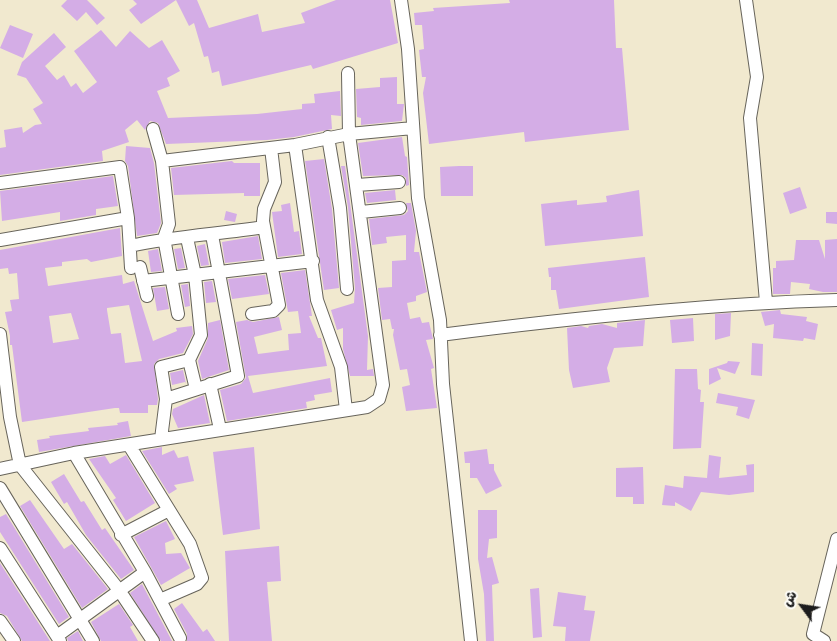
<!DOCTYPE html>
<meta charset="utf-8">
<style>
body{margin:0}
#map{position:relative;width:837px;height:641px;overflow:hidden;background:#f1e9cf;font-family:"Shantell Sans","Playpen Sans Arabic",sans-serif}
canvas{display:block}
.north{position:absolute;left:777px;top:581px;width:50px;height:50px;-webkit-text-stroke:4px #fdfcf7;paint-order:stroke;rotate:301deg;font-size:14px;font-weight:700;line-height:20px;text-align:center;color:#1c1c1c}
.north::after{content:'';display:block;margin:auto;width:18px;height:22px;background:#1c1c1c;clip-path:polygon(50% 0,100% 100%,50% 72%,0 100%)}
</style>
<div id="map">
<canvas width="837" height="641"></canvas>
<div class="north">ش</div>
</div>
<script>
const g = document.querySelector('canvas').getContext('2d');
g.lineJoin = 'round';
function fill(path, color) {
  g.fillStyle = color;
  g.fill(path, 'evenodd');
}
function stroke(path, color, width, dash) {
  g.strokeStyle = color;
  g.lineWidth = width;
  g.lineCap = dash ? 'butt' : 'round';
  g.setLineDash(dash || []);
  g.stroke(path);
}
const building = new Path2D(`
 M67,0H87L105,18L97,25L86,12L77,21L61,6Z
 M133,0H197L209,28L258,14L262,32L305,23L301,13L336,0H390L398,43L313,69L311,65L222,86L219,71L212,73L208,56L204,57L194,23L189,26L176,0L141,24L129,10L137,4Z
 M509,0H614L616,48H622L629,130L525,142L524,132L429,144L423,93L426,77H422L419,50L424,49L422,25H415L414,13L434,11L433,8L510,3Z
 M10,25L33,34L23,58L0,48Z
 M101,30L116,47L130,31L149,48L162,40L180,71L167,78L170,86L157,91L168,118L257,114L302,109V104L315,103L314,94L340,91L341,116L331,115L332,129L294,137L267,140L166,144L158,123L150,121L145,130L137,120L125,130L129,142L102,151L103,161L0,175V148L6,147L4,130L22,127L23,133L35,125L42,124L33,109L43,103L26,78L17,75L22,62L54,33L66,47L45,66L57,80L64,75L71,87L76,83L83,93L97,82L74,51Z
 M397,77V104H404L402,121L361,125V118L357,117L356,89L380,87V78Z
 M402,137L405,156L407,157L409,185L406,186V178L402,175L363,176L358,143Z
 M126,146L150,148L154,163L161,223L157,233L137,236L128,166L125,161Z
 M324,159L332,209L339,288L324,290L305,161Z
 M232,161L234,163H260V196H244V193L174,195L171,168Z
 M341,166H345L368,336L367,370L373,369L374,376H350L343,349V328L337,330L331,310L354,303L355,288L348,207Z
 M459,166H473V196H441L440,167Z
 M113,176L118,206L96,209V215L60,221V212L2,221L0,191Z
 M800,187L807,208L790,214L783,193Z
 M395,190L396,200L367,203L365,193Z
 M639,190L643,236L545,246L541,204L577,200V205L607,202L606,196Z
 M290,203L294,232L299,231L302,254L278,257L272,212L282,211L281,205Z
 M406,203H411L416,231L414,252H419L427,292L416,296V301L407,303L410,319L420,317L422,323L429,322L433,339L426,340L434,368L431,369L437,408L406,411L402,387L410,385L407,369L400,370L393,335L394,329H392L390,319L382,320L378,288L392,287V261L406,260V235L386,237L387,243L372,245L369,219L404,215L408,211Z
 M226,211L237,214L235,222L224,220Z
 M826,212H837V224L826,223Z
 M120,228L122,256L91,262L87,259L62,262V266L45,268L48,286L122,275L123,284L134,281L153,341L177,331L176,328L192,326L193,334L183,353L159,359L154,364L158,399L157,405H148V413H120L119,408H115L22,422L12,345H10V336L5,312L12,311L10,300L19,299L17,273L9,274L8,268L0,269V250ZM129,305L142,361L125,363L121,333L111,334L107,310V308ZM71,313L79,339L53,343L49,316Z
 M258,236L262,259L225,263L222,242Z
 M837,239V292H823L809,289L810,284L791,282L790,294H773V268H776V261L794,260L796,240H819L825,259V240Z
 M205,244L209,265L201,266L197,246Z
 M181,248L185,268L178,269L174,249Z
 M158,249L162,271L151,272L148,251Z
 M645,257L649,297L559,309L556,290H551V277H549L548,268Z
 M305,270L312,316H309L318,338H321L327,366L248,376L253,393L330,378L332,392L314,395L315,400L306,402L307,408L227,421L220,390L241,384L246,378L236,322L247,320L253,322L279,317L282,330L254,337L258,354L289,350L288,334L301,333L298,311L288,312L281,273Z
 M265,275L269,294L232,299L228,279Z
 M212,281L216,302L206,303L204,282Z
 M188,284L190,306L185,307L181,285Z
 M165,287L169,309L157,311L153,288Z
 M780,310L781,314L807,317L806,321L818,324L815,340L804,338L803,341L773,338L774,324L765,326L761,312Z
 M731,313L730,336L715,340V314Z
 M693,318L694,341L672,343L670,320Z
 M220,320L229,370L202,379L198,361L208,338V323Z
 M645,320L643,346L614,348L607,368L610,382L573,388L569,370L567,328L581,326L588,328L589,326L602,324L617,328V323Z
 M752,343L763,344L762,376L751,375Z
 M728,361L740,362L735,374L717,368L721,379L709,385V369L727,363Z
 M675,369H697L698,389L701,390L700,402H704L701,448L673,449Z
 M183,370L186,384L185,382L172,385L170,373Z
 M718,393L755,400L749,419L736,415L738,407L716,403Z
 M204,395L210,423L178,428L172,414L173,409Z
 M128,421L131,436L39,452L37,440L50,438L49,436L89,431L88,428L118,425L117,423Z
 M162,447V455L174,450L178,458L188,456L194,481L174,485L177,489L169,494L142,451Z
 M254,447L260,529L223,535L213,452Z
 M487,449L489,464H494V470L502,486L486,494L477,478H470V463H465L464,452Z
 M126,455L155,503L126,521L113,500L116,498L89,459L105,456L110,464Z
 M709,455L721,457L719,478L747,475L746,465L754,464V492L729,495L701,492L691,511L675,502V506L662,505L665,485L683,488L684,476L707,478Z
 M643,467L644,504H633V497H616V468Z
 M64,474L81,502L84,501L102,530L105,528L134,570L121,579L86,535L67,502L64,504L51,482Z
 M30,500L64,549L72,544L108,589L82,608L20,506Z
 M478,510H497V538L489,539L487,558L492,557L499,583L492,585L494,641H486L484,594L478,559Z
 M6,514L69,617L59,624L0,532V517Z
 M166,521L175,539L165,543L166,554L181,553L190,568L161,585L134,537Z
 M279,546L281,581L267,582L272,641H229L225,551Z
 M0,563L50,641H22L7,616L0,613Z
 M142,584L172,641H161L130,593Z
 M539,588L542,637L533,638L530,589Z
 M558,592L586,596L584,610L595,611L590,641H565L566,627L553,626Z
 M182,603L203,632L207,629L215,641H187V634L174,609Z
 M119,604L133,625L130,627L138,641H101L91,622Z
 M78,631L83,641H68L67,638Z`);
const street = new Path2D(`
 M401,0L408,49L418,198L440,320L443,384L471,641
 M746,0L757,77L750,118L766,302
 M153,129L162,161L169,224L164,238L178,314
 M328,137L340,208L347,289
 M295,145L317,300L341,367L346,410
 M162,161L295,145L349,134L413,128
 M0,183L120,167L128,218
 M357,185L399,182
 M361,212L400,208
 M187,238L195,275L201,335L189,360L196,389
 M0,240L128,218L131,268
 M130,246C174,236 220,234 264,227
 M140,267L147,296
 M143,281L313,261
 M252,314L273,311L279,305L263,221L264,209L275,182L271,148
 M0,334L10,417L20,465L119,590L153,641
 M440,335C572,318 704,304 837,300
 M210,384L220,429
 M166,399L238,376L212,235
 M161,439L166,399L161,367L189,360
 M129,445L190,544L202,578L197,584L160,600
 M74,453L145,572L180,638
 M0,469L74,453L367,407L379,399L383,385L349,134L348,73
 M0,488L93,641
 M121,535L169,510
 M0,548L60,641
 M0,621L14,641
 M57,636L145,572
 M824,641L813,634L837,539`);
fill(building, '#d4ade6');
stroke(street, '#67645b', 14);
stroke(street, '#fff', 12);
</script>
